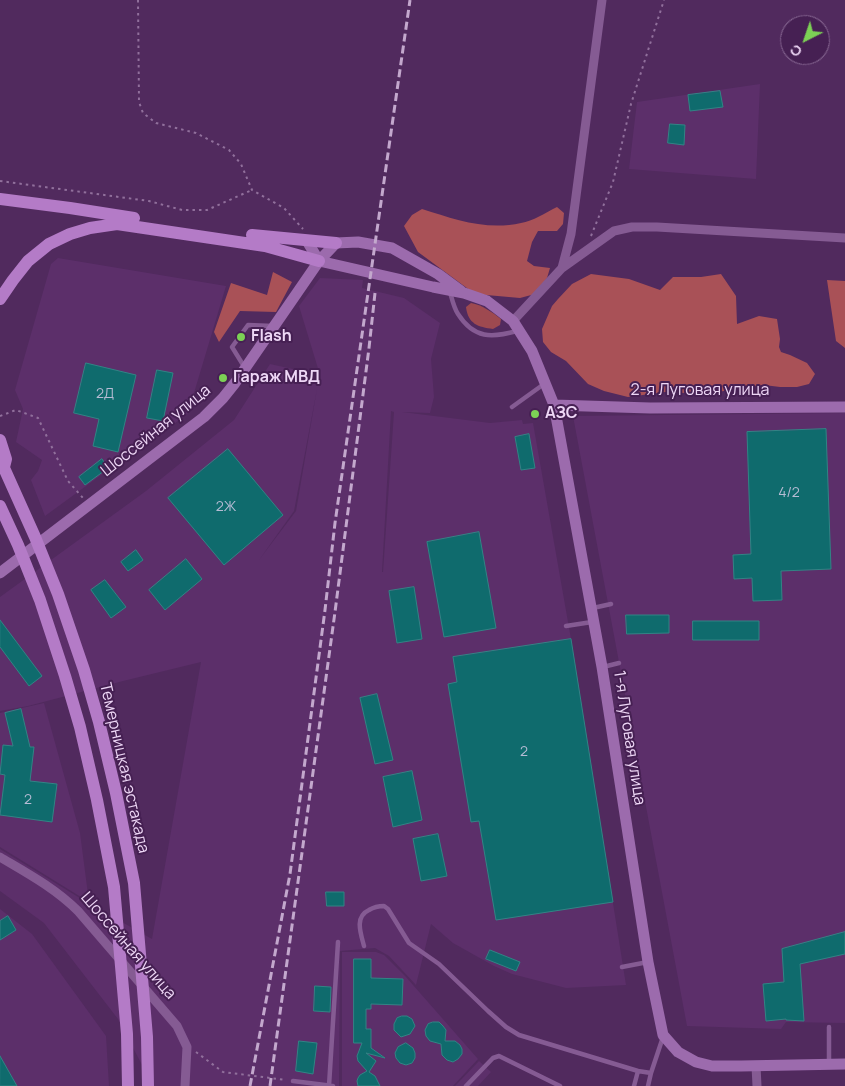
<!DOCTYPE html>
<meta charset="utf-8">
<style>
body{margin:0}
#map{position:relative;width:845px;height:1086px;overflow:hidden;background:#512a5e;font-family:Manrope,sans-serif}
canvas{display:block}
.north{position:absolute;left:780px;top:15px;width:50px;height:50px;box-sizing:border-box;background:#462053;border:1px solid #896994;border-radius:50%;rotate:221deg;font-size:14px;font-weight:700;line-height:20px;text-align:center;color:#eed7f6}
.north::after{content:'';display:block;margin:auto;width:18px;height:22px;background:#7cd155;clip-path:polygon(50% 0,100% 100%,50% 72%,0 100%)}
</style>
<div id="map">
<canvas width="845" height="1086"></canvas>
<div class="north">С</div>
</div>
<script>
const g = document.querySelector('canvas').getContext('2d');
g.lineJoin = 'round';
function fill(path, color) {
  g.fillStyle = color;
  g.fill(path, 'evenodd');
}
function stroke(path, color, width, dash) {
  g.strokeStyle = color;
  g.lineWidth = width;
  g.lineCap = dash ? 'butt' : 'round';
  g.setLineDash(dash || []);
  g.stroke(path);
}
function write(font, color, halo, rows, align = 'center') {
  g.font = font + ' Manrope,sans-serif';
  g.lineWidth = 4;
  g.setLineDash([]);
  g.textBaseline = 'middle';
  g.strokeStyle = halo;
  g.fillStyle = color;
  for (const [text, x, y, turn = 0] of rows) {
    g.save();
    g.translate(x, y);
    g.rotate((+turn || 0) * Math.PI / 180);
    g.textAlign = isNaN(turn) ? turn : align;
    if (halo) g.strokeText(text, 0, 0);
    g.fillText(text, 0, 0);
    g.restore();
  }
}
const built = new Path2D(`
 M760,84L756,179L629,169L637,102Z
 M58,258L226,286L188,413L124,463L123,459L45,516L31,480L38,471L42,460L16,442L23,409L15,390L51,264Z
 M320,278L363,280L362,288L404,298L440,323L431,359L434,397L430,413L402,412L490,423L522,420L523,424L533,423L571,639L626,985L566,988L512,974L494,966L453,943L431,924L416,985L389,956L375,948L340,951L339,1084V1086H153L118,1019L44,923L0,891V849L83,900L152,939L201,662L123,681L28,706L0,711V597L146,491L234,420L270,364L320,375L299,306ZM317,389L296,511L259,560L294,511ZM391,411L394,412L383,572H382Z
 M845,413V1023L786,1022L781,1029L687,1026L573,416Z
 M44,703L80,833L89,902L0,847V713Z
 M0,909L32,934L106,1036L109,1086H0Z
 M342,952H376L384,955L406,977L478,1059L453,1086H342Z
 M479,1061L491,1072L478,1086H455Z`);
const green = new Path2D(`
 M471,303C482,305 492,312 501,319L500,325L493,329C478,327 468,324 466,307Z`);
const forest = new Path2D(`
 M557,207L564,213L563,224L557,231H538L532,242L527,261L534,266L550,268L547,278L535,294L520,298L475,294L418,252L404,226L412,215L422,209C454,219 486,231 521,223C533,221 545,213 557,207Z
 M273,272L292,282L276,312L240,311L219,342L214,332L231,283L267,295Z
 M591,274L629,279L660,290L673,277H701L721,274L736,296L737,324L759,316L777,319L780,339L779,347L781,352L790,355L807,363L815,374L809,384L797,387H780L764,385L704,394L665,392L628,397L604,391L588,384L566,361L551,352L543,342L542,329L552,306L558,299L572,284Z
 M827,280L845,281V348L836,341Z`);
const building = new Path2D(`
 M720,91L723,107L690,111L688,95Z
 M670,124L685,125L684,145L668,143Z
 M86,363L136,375L118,452L93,446L99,419L74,413Z
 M157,370L173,373L163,421L147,418Z
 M826,429L831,569L781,571L782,600L753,601L752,578L734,579L733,555L751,554L747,432Z
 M529,434L535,468L521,470L515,437Z
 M228,449L283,515L224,565L168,498Z
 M102,459L108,468L85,485L79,477Z
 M479,532L496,628L444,637L427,542Z
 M136,550L143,560L128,571L121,562Z
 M186,559L202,579L165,610L149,590Z
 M105,580L126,607L111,618L91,590Z
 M414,587L422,639L397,643L389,591Z
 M626,615H669V633L627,634Z
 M0,620L42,676L29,686L0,647Z
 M693,621H759V640H693Z
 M571,639L613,902L496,920L479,821L471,822L448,684L457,682L453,657Z
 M377,694L393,760L375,764L360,698Z
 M21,709L30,747H34L30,781L57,784L52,822L0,815L5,775L0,774L3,745L13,746L5,713Z
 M412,771L422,820L393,827L383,777Z
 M438,834L447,876L421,881L413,839Z
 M326,892H344V906H327Z
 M8,916L16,930L0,940V921Z
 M845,932V954L800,964L804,1021L786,1020V1019L766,1021L763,984L784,982L782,949Z
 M490,950L520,962L516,971L486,959Z
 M354,959H371V978L403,979L402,1005L371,1004V1009H366V1029H371V1048L385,1058L366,1053L376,1061L369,1072L375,1076L380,1086H358L357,1081L358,1078L360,1075L367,1071L358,1061L357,1056L362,1043H354Z
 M315,986L331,987L330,1012L314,1011Z
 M402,1016H407L412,1019L415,1026L410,1034L401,1037L394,1030V1024L397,1018Z
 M433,1022H439L443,1026L446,1030L445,1041H455L460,1045L462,1049V1054L458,1059L453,1062L447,1060L442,1055L441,1044L430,1041L426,1036L425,1030L428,1024Z
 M299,1041L317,1043L313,1074L296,1071Z
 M406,1043L413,1048L415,1053V1058L412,1063L406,1065L400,1063L396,1058L395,1053L398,1047Z
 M0,1056L17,1086H0Z`);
const path = new Path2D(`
 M138,0L139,102L143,113L156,123L196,133L229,150L241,164L252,190L284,208L303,229
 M0,181L149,201L182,210H207L252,190
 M591,236L613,182L631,104L664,0
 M0,416L16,410L38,418L68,481L83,498
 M196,1052L223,1072L286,1080`);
const lane = new Path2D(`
 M450,292C452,299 454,308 458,314C474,339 492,338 517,331
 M245,368L232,347L248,325L273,326
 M512,407L544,384
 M593,608L611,604
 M566,626L592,622
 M603,667L619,663
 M364,946C361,934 354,917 369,910C374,907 378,906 384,906L388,909L409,943L439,964L488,1011L506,1027L519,1035L638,1071L651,1073
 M622,967L648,962
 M829,1027V1063
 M293,1081L333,1086
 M329,1086L338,942
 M466,1086L493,1058L499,1056L560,1086
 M634,1086L638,1071
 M648,1086L651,1073L663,1037`);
const street = new Path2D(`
 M562,268L614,231L632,227H657L845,238
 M513,321L562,268L571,234L602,0
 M0,857C27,873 55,888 78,911L177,1026L187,1047L185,1086
 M756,1066L757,1086`);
const secondary = new Path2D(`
 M307,241L319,261
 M319,261L433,287L464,293L487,301L513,321L532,351L554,405L602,667L648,962L663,1035L678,1052L696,1062L712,1066H741L845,1064
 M554,405L650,408L845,407
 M0,573L204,417L223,398L235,383L319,261L336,243L358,242L392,248L438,274L461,291`);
const primary = new Path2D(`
 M0,199L70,208L134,218
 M252,235L336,243
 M0,299L13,280L28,261L49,244L70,234L90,228L117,224L265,246L319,261
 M0,440L6,459L4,467
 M0,459L35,537L58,594L84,670L99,722L116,793L134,883L147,1037L148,1086
 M0,506L18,545L40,600L65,676L80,727L97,800L114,887L127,1034L128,1086`);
const rail = new Path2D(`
 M250,1086L290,874L325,610L335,523L410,0
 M270,1086L335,612L369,348L375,293`);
const markers = [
 [241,337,5,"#7cd155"],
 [223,378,5,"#7cd155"],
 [535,414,5,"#7cd155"]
];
const numberNames = [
 ["2Д",105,394],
 ["4/2",789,493],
 ["2Ж",226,507],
 ["2",524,752],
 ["2",28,800]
];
const poiNames = [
 ["Flash",251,337],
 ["Гараж МВД",233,378],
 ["АЗС",545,414]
];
const streetNames = [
 ["2-я Луговая улица",700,391],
 ["Шоссейная улица",156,431,-39],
 ["1-я Луговая улица",629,738,81],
 ["Темерницкая эстакада",124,768,77],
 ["Шоссейная улица",128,946,49]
];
fill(built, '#5c2f6a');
fill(green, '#9e4950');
fill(forest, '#a95157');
fill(building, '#0f6b6d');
stroke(building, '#328485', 1);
stroke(path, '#91709c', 2, [2.5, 4]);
stroke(lane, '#855b93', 4.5);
stroke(street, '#855b93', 9);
stroke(secondary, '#9c6bad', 11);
stroke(primary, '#b47bc7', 12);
stroke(rail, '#c3a8cd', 3, [8, 4]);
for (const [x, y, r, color] of markers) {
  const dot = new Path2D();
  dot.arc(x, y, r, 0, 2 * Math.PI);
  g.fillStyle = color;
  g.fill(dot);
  stroke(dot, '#462053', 2);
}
write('14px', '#b6bcd4', null, numberNames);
write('bold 16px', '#eed7f6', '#462053', poiNames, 'left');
write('16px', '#eed7f6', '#462053', streetNames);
</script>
